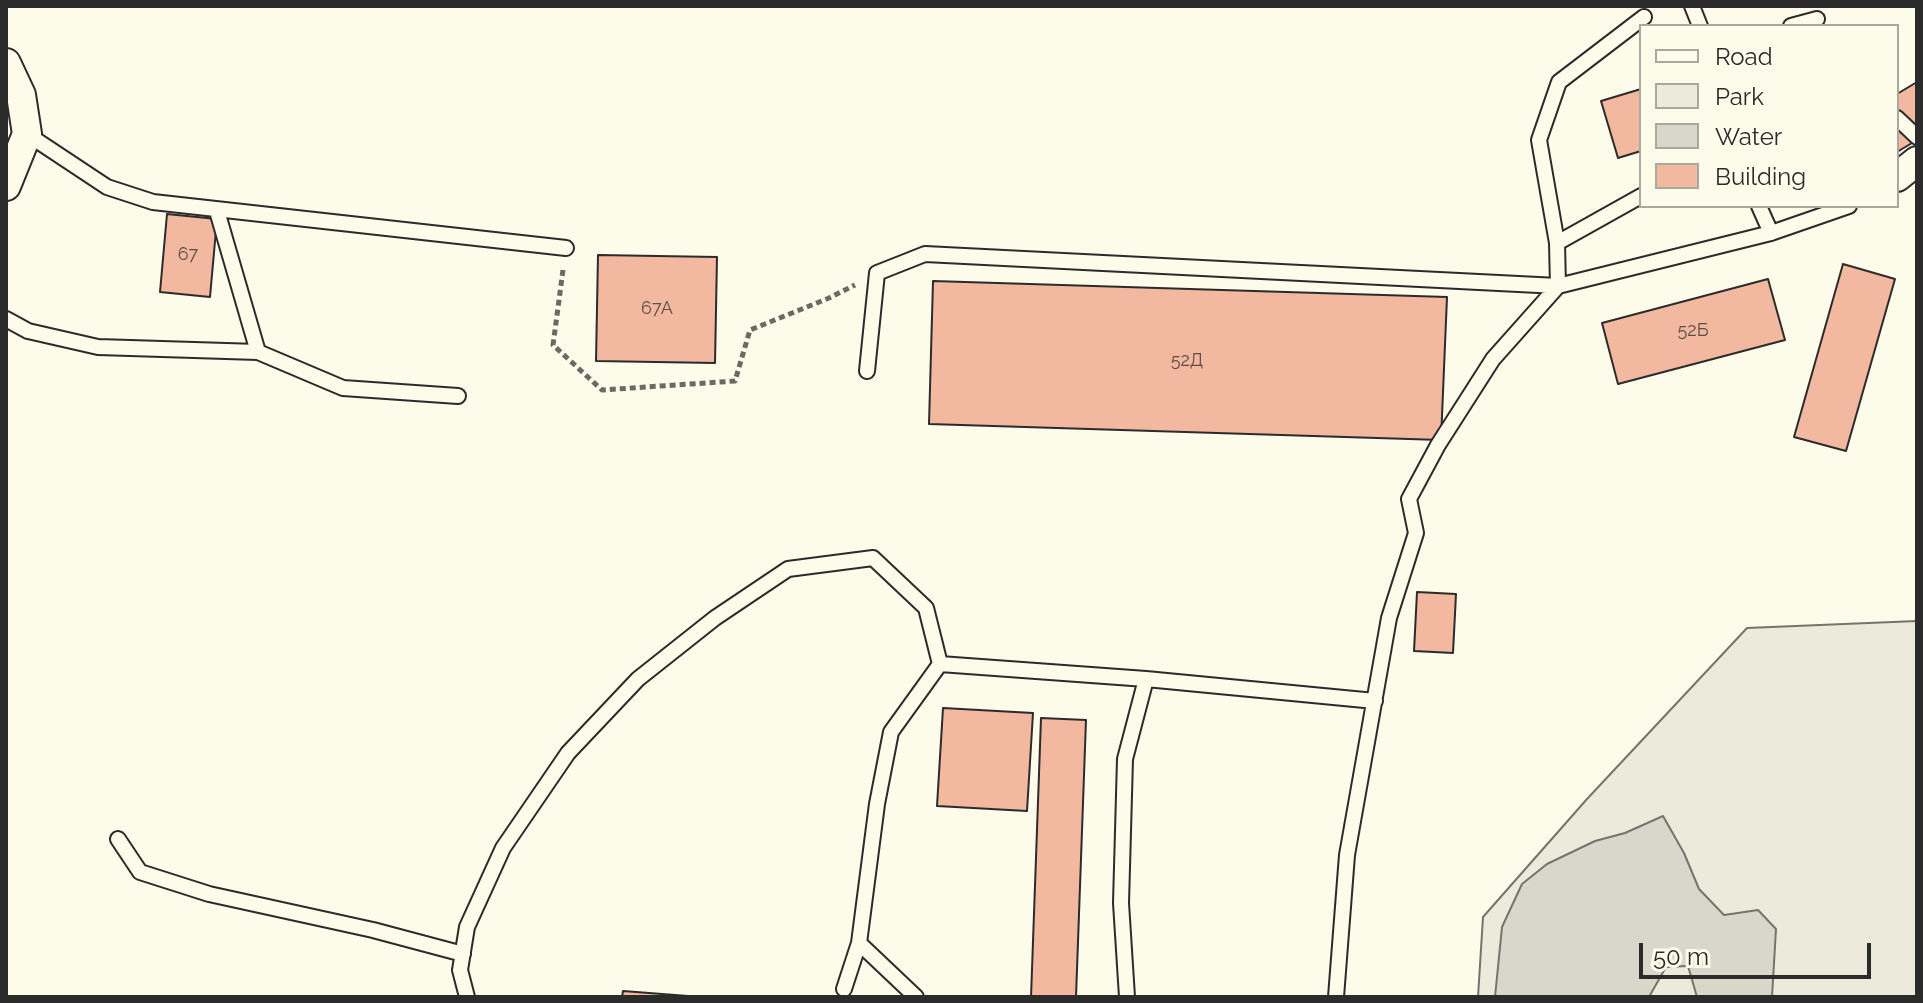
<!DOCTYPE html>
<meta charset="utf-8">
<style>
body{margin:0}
#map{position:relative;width:1923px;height:1003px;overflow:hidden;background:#fdfbea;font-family:Raleway,sans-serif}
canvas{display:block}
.frame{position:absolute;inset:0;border:8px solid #2b2b2b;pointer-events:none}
.legend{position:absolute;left:1639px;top:24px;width:260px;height:184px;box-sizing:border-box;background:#fdfbea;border:2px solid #a9a89e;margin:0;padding:10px 14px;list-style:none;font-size:24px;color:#2b2b2b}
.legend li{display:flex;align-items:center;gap:16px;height:40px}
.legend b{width:40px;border:2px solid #a9a89e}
.scale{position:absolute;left:1639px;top:943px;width:232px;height:36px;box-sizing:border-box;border:4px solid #2b2b2b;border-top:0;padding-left:10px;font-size:24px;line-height:28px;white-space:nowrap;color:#2b2b2b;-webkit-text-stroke:6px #fdfbea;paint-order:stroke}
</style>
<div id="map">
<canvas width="1923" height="1003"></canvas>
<div class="frame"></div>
<ul class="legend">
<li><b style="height:10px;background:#fdfbea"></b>Road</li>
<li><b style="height:22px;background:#ecebdb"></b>Park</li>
<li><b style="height:22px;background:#d8d7c9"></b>Water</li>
<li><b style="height:22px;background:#f2b8a0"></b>Building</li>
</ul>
<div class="scale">50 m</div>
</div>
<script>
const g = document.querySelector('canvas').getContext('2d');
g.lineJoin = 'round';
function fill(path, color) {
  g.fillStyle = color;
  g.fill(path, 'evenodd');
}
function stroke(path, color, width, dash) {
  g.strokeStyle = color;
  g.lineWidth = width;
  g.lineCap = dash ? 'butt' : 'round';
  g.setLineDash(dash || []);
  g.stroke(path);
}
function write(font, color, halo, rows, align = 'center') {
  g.font = font + ' Raleway,sans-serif';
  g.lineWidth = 6;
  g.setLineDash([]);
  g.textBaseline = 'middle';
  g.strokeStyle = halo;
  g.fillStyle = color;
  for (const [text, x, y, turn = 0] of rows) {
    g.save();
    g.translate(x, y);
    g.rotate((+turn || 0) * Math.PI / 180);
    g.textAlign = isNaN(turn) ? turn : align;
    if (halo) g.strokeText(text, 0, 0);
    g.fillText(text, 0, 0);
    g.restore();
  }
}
const green = new Path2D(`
 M1917,621V997H1478L1483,917L1587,799L1747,628Z`);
const water = new Path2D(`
 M1663,816L1684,853L1699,889L1724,915L1758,910L1776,929L1772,997H1697L1688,966L1666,967L1649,997H1495L1502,927L1522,884L1547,864L1595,841L1625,833Z`);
const building = new Path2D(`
 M1917,82V140L1897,152V94Z
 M1641,89V151L1618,158L1601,101Z
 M167,214L217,219L210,297L160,292Z
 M598,255L717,257L715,363L596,361Z
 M1843,264L1895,279L1846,451L1794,437Z
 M1768,279L1785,340L1618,384L1602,323Z
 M933,281L1447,297L1441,440L929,424Z
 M1417,592L1456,594L1453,653L1414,651Z
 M943,708L1033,713L1027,811L937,806Z
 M1041,718L1086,720L1076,997H1031Z
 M623,991L701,997H622Z`);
const path = new Path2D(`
 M563,270L553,345L602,390L735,381L750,330L829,298L855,285`);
const service = new Path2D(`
 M1692,6L1700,26
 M1791,26L1817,19
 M1897,118L1917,137
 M27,134L107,187L153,202L566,248
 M1759,206L1771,233
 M217,211L258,352
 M1557,243L1641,196
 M6,319L28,331L98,347L258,352L343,388L458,396
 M867,371L877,273L925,254L1558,286L1557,243L1539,140L1559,82L1644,17
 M1146,679L1375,701
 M118,839L140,872L209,894L373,930L463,954
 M859,943L916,997
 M844,989L859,943L877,804L891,732L940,664L1146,679L1125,759L1121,903L1127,997
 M467,997L460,970L467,927L503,848L568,753L638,679L715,618L788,569L873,558L926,608L940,664
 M1336,997L1347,855L1389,618L1416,533L1409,499L1438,445L1493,359L1558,286L1771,233L1849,206`);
const minor = new Path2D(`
 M6,63L21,95L27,134L6,186
 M1897,177L1917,161`);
const numberNames = [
 ["67",188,255],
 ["67А",657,309],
 ["52Б",1693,331],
 ["52Д",1187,361]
];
fill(green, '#ecebdb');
stroke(green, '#74746e', 2);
fill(water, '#d8d7c9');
stroke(water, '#74746e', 2);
fill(building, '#f2b8a0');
stroke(building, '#2b2b2b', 2);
stroke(service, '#2b2b2b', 18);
stroke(minor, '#2b2b2b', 32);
stroke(path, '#6a6964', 5, [6, 4]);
stroke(service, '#fdfbea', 14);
stroke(minor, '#fdfbea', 28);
write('18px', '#5d4e48', null, numberNames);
</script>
